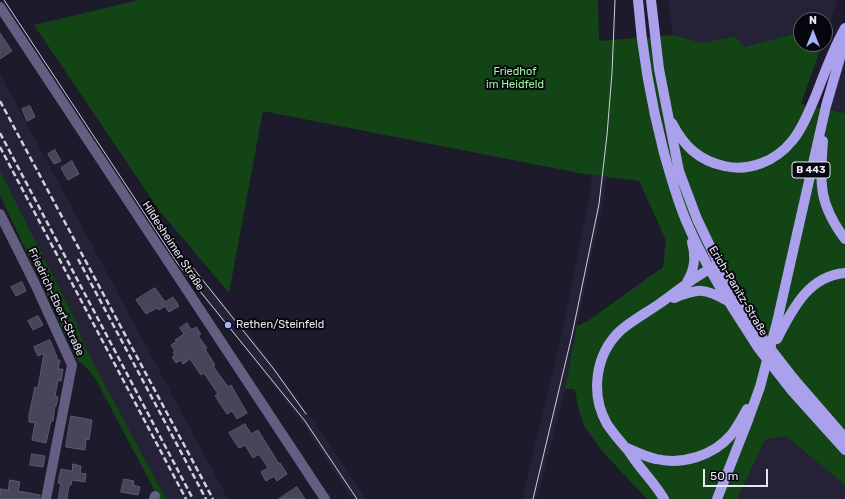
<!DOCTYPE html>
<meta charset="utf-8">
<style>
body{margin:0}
#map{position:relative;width:845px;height:499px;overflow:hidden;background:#1c1a2b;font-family:Rubik,sans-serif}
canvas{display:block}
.north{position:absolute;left:793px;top:12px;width:40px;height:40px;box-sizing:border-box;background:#07060d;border:1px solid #616069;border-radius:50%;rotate:0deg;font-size:11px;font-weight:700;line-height:16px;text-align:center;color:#e7e6f2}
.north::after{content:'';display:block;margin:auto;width:14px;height:18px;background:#a3b2fd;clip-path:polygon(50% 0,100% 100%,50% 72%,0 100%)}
.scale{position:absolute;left:703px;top:469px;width:65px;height:18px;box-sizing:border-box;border:2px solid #e7e6f2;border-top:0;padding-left:5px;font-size:12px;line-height:14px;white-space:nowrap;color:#e7e6f2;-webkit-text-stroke:3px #07060d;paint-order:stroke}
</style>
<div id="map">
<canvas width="845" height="499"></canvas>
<div class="north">N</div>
<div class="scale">50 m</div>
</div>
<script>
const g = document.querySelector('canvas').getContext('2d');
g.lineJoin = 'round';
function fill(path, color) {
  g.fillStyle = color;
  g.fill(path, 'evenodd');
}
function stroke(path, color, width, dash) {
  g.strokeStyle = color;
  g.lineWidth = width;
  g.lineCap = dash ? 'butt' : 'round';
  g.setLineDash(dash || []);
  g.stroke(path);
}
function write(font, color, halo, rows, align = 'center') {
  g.font = font + ' Rubik,sans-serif';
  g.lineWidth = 4;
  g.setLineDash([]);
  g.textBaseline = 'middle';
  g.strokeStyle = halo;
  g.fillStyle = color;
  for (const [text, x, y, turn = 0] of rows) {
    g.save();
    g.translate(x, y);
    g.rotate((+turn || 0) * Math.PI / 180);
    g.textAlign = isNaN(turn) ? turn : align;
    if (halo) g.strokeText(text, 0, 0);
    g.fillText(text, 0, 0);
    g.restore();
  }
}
const built = new Path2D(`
 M668,0H838L829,24L825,25V20H801V32L743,47L735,36L702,43L673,35Z
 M845,55V112L830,109Z
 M0,74L121,299L228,499H166L83,343L76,321L0,171Z
 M592,175L607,177L603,203L575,336L565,389L537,499H522L562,333L588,203Z
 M191,263L272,363L316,425L366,499H352L304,425L234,335L180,270Z
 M786,436L845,485V499H737L765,440Z`);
const green = new Path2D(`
 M139,0H598L599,41L673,35L702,43L735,36L744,47L801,32V44H822L801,104L845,113V485L786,436L765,440L737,499H647L602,451L584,426L578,407L575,389H565L577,326L588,321L663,267L666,240L639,181L584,174L263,111L229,293L159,210L34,25Z
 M0,171L76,321L83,343L166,499H159L95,378L86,367L77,360L0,195Z`);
const building = new Path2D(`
 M0,33L12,51L0,59Z
 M30,106L35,117L27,121L22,109Z
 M55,150L61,161L54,164L48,154Z
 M72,161L79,174L68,180L61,168Z
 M22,282L26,291L16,296L11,287Z
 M155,288L165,302L173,297L179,306L169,312L165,306L159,310L157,308L146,314L136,300Z
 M38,316L43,325L33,330L28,321Z
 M187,323L191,330L196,327L201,334L198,336L207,348L205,349L215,365L213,366L228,387L231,385L247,413L237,419L232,411L227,414L215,396L218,394L204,373L201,375L190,359L183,364L181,360L176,363L172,357L175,355L173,352L175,351L171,345L177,341L175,340L184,334L180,328Z
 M50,340L57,357V360H60L58,369H63L61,381L58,380L55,396L58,397L56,406L55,405L53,421H51L46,443L32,440L35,423L29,422V415L35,387L38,388L44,353L38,356L34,347Z
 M71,416L92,420L89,440L86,439L85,450L66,447Z
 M245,424L251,434L258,430L279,464L280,463L287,474L277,481L274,476L266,481L261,472L268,468L259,454L253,458L245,445L239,448L229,433Z
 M32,454L45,456L43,467L30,465Z
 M73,464L81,466L80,473L86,474L85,482L72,480L71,485H69L67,499H58L61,483H58L61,469L72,471Z
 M124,479L134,481L133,485L140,487L138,495L121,492Z
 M10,480L20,482L18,491L40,495V499H0V489L8,490Z
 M297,487L305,499H279Z`);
const minor = new Path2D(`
 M0,7L325,499
 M0,214L35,284L72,365L46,499
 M154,499L155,496`);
const major = new Path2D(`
 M638,0C642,52 651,103 664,153C671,177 677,200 687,223C702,258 722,292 743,324
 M651,0L659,69L679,171L697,219L719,265L746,313
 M672,123C684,146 698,160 724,166C749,172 776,161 792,141C803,128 809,111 816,95C825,72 833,49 845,28
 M823,141C820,183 818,203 845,239
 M687,282C695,269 696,257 692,242
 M674,298C699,288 704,288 728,301
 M777,339C792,310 808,276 845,273
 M794,379L845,438
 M792,391L845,450
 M627,448C636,452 646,457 656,459C682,465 713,456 731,435C737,428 742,418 747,409
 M664,499C656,485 646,475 637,463C633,458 630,452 626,448C619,440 613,433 607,424C590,394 595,354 621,330C633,320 646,313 659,304C677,292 694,276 714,267
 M717,499L747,423L760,387L777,322L826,106L845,41`);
const tram = new Path2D(`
 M4,0L178,264L305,421L357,499
 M161,228L273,368L306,414
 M533,499L572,335L599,204L607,135L612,73L615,0`);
const rail = new Path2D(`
 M0,101L213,499
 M0,133L193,499
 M0,147L186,499
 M78,259L206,499`);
const majorBridge = new Path2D(`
 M746,313L766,343L794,379
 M743,324L759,349L792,391`);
const markers = [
 [228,325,4,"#a3b2fd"]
];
const shields = [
 [811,170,38]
];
const shieldNames = [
 ["B 443",811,170]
];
const parkNames = [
 ["Friedhof",515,72],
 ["im Heidfeld",515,85]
];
const streetNames = [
 ["Hildesheimer Straße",173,246,57],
 ["Erich-Panitz-Straße",738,291,59],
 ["Friedrich-Ebert-Straße",56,302,65]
];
const poiNames = [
 ["Rethen/Steinfeld",236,325]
];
fill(built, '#252238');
fill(green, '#134416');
fill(building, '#474559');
stroke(building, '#5c5a6e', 1);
stroke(minor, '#635e82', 10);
stroke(major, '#aba0eb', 10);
stroke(tram, '#d1cfdc', 1);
stroke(rail, '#d1cfdc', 2.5, [6, 3]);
stroke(majorBridge, '#aba0eb', 10);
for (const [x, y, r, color] of markers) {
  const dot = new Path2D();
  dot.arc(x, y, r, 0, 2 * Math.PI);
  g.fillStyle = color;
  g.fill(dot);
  stroke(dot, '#07060d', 1.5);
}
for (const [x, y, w] of shields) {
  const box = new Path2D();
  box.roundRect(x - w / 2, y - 8, w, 16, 3);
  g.fillStyle = '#07060d';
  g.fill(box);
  stroke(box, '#e7e6f2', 1);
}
write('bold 10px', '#e7e6f2', null, shieldNames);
write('11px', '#9cfb9c', '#07060d', parkNames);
write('11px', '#e7e6f2', '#07060d', streetNames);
write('11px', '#e7e6f2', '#07060d', poiNames, 'left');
</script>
